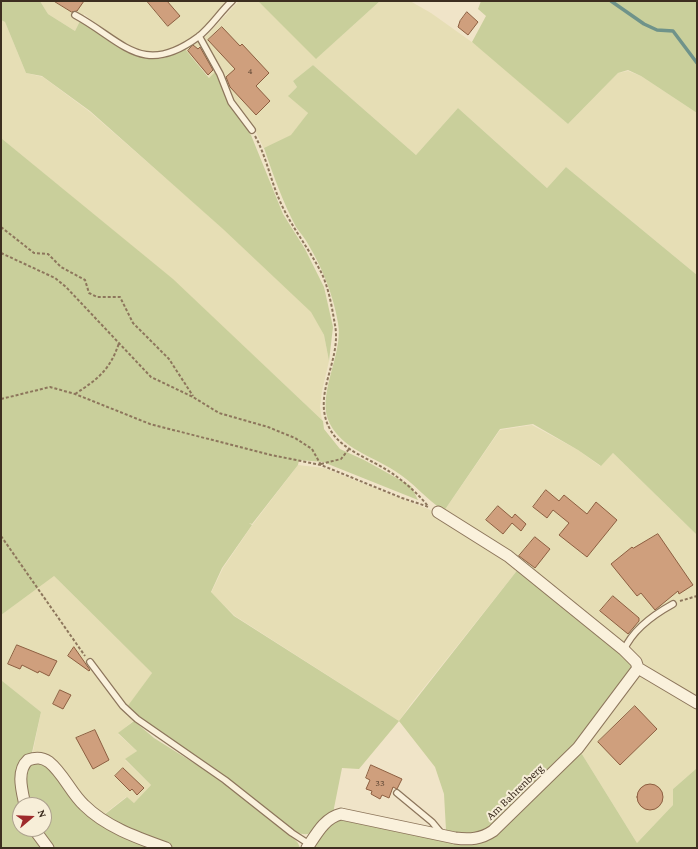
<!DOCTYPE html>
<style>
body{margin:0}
#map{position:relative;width:698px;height:849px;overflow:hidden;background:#f0e4c8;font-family:"Crimson Pro",serif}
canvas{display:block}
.frame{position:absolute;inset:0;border:2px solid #3d2e20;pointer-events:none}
.north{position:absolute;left:12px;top:797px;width:40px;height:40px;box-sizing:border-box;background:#f7eed8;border:1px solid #ada18e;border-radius:50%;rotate:71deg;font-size:11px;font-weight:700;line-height:16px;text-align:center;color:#3d2e20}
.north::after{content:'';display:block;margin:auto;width:14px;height:18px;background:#9e2a2b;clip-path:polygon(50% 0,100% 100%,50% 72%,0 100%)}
</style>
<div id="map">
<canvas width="698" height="849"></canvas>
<div class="frame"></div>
<div class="north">N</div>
</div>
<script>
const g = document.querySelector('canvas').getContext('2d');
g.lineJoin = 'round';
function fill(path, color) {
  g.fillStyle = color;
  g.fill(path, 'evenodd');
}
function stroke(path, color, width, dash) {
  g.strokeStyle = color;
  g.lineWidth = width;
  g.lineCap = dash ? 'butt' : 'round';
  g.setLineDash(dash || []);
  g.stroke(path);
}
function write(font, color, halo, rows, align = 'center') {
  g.font = font + ' "Crimson Pro",serif';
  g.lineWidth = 4;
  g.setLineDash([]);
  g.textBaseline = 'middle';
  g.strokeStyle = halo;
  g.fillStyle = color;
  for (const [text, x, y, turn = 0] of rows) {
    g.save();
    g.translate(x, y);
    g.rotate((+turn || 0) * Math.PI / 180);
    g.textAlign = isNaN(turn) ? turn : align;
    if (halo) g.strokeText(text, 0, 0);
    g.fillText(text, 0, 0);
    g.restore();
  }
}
const farmland = new Path2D(`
 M40,1H228L199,34L177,48L157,53L136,50L111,36L84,14L75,31L48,14Z
 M239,1H258L317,58L380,1H410L431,13L483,50L568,124L618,73L628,71L641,76L697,113V275L566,167L547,188L458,108L416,155L313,65L293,81L297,87L289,95L308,113L292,135L264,149L256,132L232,100L218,69L210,78L185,49L204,38Z
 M1,20L5,22L26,73L43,77L90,112L224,229L312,312L324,335L329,361L322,391L320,407L322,420L172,279L1,138Z
 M532,425L578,450L600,466L613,453L697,535V697L642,664L444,511L500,430Z
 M298,465L324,468L433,511L519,568L411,704L399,721L235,616L211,593L223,568L253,524Z
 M53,575L152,673L125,711L134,720L118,734L137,751L125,760L151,785L134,803L126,797L103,815L32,756L41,712L1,680V614Z
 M641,674L697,708V768L673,789V805L637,843L580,751L633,678Z`);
const green = new Path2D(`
 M1,1H40L48,14L75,31L81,19C102,36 129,61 158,59C167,58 177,53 185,49L209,78L215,72L236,112L251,135L283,214L305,249L324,287L333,327L329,361L324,335L311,312L223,229L90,111L42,76L26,73L5,22L1,20Z
 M258,1H380L316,59Z
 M481,1H697V113L641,76L628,70L618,73L568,124L472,42L486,16L478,9Z
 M313,65L416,155L458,108L547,188L566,167L697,275V535L613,453L601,466L578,450L533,424L500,429L444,511C426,499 413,482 395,471C372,456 343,449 330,424C315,396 344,354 338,323C333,295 323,269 308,244C305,238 300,233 296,227C283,202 273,175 264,148L291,135L308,113L288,96L297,87L293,81Z
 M1,138L173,279L323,421L324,429L340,449L364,460L411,486L418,500L323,462L299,460L298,465L252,524L249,523L252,525L222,568L211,592L234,616L399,721L359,769L342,768L333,813L308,834C293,836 278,818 267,809C222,773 172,743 127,707L152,673L54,576L1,615Z
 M519,568L606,640L631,664V671L576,748L491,828C475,836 463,834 446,830L444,794L435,767L399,721Z
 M1,680L41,712L31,757L15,773L20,805V829H32L40,848H1Z
 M134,721L154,738L224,782L290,834L298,843L300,848H175L149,838L104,815L127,797L134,803L151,785L125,759L137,751L118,733Z
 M580,751L637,843L673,805V789L697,768V848H310L325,827L341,818L479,842Z
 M30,762L46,764L82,806L164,848H45L37,829H44V805H28L21,787Z`);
const stream = new Path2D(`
 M611,1L644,24L657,30L673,31L697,63`);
const building = new Path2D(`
 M54,1H84L77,11L72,12Z
 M147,1H167L180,16L168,26Z
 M467,12L478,22L468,35L458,27L460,21Z
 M222,27L240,46L242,44L269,73L256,86L270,101L256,115L230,87L226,77L235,69L208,40Z
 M193,45L198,49L200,47L213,70L208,75L188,51Z
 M546,490L559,501L564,495L587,514L596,502L617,520L587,557L559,535L569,523L553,510L547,518L533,507Z
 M498,506L512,518L515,514L526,524L521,531L512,523L503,534L486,520Z
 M658,534L693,585L679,594L678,591L655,610L641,593L637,596L611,564L632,547L633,548Z
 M535,537L550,549L535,568L519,556Z
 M613,596L639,618V621L628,634L600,611Z
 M17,645L57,661L49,676L39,671L38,673L22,665L20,669L8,664Z
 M74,647L90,670L89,671L68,656Z
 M60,690L71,695L63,709L53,704Z
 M635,706L657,729L620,765L598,742Z
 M95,730L109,760L93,769L76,738Z
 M371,765L402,779L397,789L393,787L389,798L382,795L380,799L371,794L372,791L366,789L370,780L366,778Z
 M123,768L144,788L137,795L132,789L130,791L115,776Z
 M637 797a13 13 0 1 1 26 0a13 13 0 1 1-26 0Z`);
const path = new Path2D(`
 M255,136C266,156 270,178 279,199C290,225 308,247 321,272C329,288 332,308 335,325C342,362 310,396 331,431C343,451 371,459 390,472C405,482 417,493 428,506
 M1,227L34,253L48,254L61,267L85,280L89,293L97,297H120L133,323L169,359L193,396
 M1,253L55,278L66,287L151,377L193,397L219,413L268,427L295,438L312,449L321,465
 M75,394C98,379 110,370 119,343
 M1,399L50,387L75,394L150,424L271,455L321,465L402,498L429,507
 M321,464L341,459L349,449
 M1,536L85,656
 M680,601L697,596`);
const lane = new Path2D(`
 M75,15C123,41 142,78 198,37C211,27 220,12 232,1
 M199,36L220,74L231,102L252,130
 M624,650C633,629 653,615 673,604
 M90,662L123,706L137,719L225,780L292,833L309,844
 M397,793L432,822L442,834`);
const street = new Path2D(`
 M438,512L508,556L624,650L636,662L638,668L697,703
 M25,805C22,791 16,771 28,760C36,757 42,757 49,762C63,773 71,793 84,805C106,827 138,838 166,848
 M34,829L48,848
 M307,848C316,835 324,818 341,814L455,838C470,840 481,839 493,831L578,748L638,668`);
const numberNames = [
 ["4",250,71],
 ["33",380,783]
];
const streetNames = [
 ["Am Bahrenberg",515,792,-44]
];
fill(farmland, '#e6deb5');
fill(green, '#c9cf9b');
stroke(stream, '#6f938a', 3.5);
fill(building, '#cf9f7d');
stroke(building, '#8d5f41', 1);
stroke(lane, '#8d765c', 8);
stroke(street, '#8d765c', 13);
stroke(path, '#8d765c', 2, [3, 2]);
stroke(lane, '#faf1dc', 5.5);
stroke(street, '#faf1dc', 11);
write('10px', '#624a37', null, numberNames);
write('12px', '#3d2e20', '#f7eed8', streetNames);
</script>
